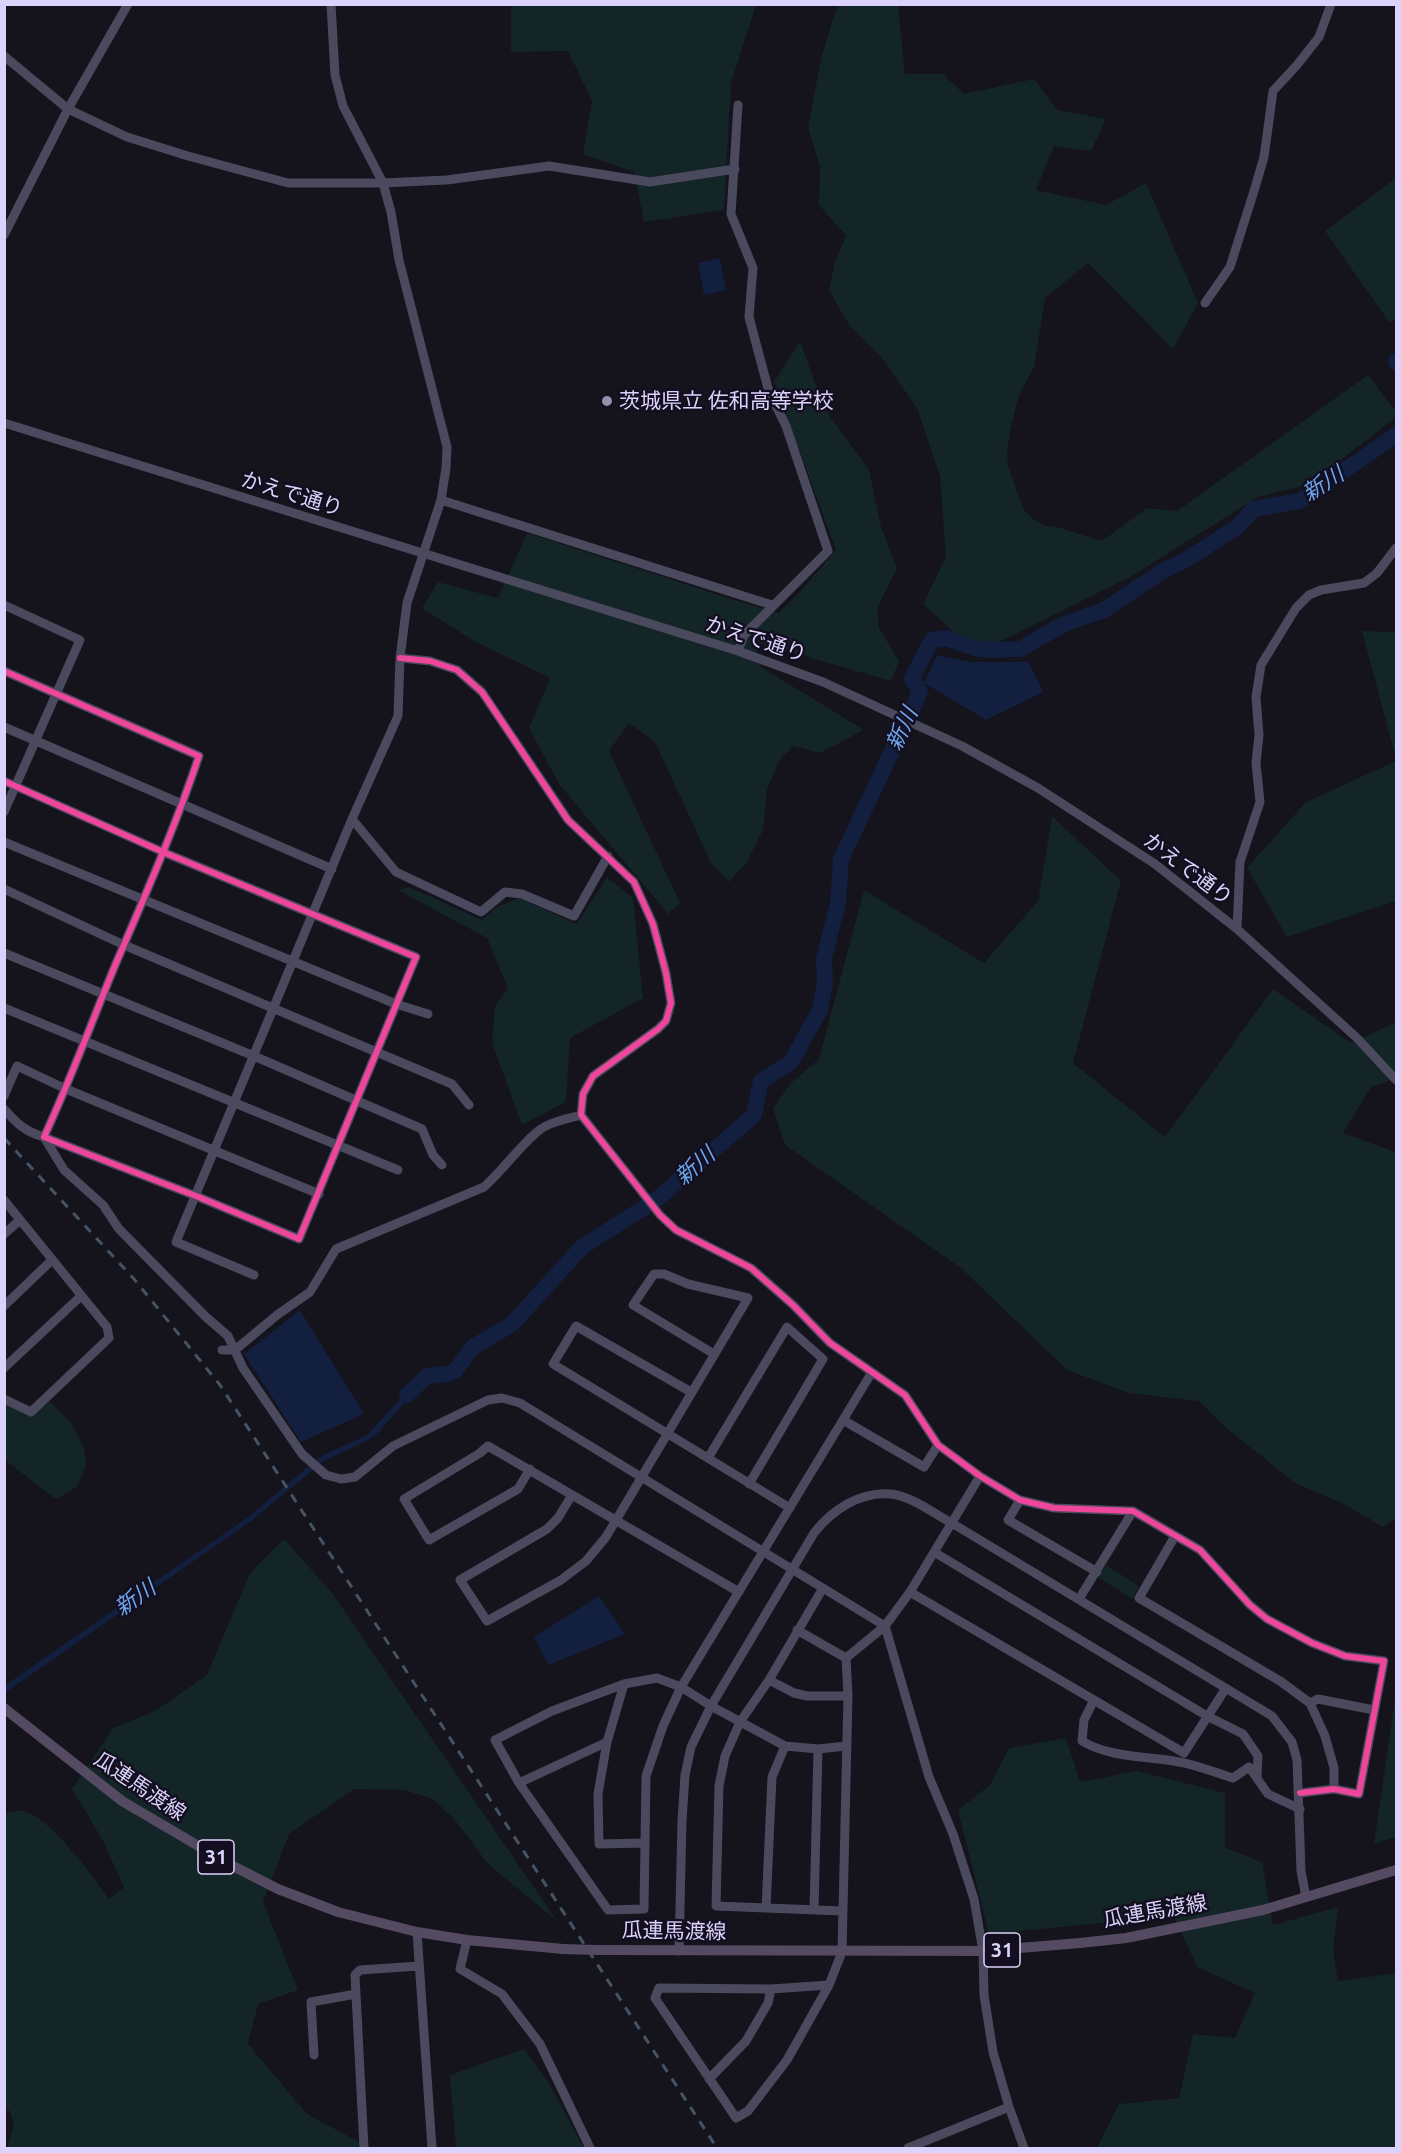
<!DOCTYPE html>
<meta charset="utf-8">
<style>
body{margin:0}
#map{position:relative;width:1401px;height:2153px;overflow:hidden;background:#15131c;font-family:Ubuntu,sans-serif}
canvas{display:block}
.frame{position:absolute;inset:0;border:6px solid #dbd3fb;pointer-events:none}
</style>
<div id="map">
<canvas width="1401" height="2153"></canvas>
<div class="frame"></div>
</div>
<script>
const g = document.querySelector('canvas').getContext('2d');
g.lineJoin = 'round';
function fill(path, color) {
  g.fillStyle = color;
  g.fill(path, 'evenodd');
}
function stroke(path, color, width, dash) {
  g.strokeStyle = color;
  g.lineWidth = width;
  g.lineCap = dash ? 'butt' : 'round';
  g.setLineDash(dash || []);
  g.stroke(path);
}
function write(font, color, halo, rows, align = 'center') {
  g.font = font + ' Ubuntu,"Noto Sans JP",sans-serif';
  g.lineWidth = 5;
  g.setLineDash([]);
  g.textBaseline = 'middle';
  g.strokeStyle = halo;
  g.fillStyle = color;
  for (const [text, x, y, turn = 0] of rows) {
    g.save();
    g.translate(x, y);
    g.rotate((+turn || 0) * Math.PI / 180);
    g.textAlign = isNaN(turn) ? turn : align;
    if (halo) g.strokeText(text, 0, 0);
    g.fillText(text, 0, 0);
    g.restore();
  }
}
const green = new Path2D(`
 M840,4L898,5L905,74H943L964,94L1034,79L1057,110L1106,119L1091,151L1054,146L1036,190L1106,205L1146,183L1198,303L1173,349L1088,263L1045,298L1034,367L1019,395L1010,431L1007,452L1008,465L1019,498L1024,510L1033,519L1045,526L1057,527L1102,541L1147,508L1177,511L1368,375L1396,412V417L1310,484L1258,497L1130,577L995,644L959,637L923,604L946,557L940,476L917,408L882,358L849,325L829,290L835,262L846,236L819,205L820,167L808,127L821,59L834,15Z
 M511,5H756L731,83L724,210L644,222L634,172L583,154L592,101L568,51L511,52Z
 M1396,178V319L1389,322L1325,231Z
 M800,341L824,408L869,470L881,527L897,568L877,608L879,628L899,661L891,681L755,642L761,667L864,730L820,753L793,746L780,759L767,789L763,830L747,862L729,882L711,863L655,742L629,723L609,751L680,903L668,914L559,784L529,728L550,678L474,641L422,608L438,582L498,598L527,533L738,601L779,613L800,592L836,550L774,382Z
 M1362,631L1396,632V759Z
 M1396,761V901L1287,937L1247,868L1306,802Z
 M1052,816L1121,881L1073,1063L1165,1137L1273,989L1351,1043L1396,1022V1078L1371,1087L1343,1133L1396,1152V1518L1383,1527L1344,1504L1295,1483L1224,1426L1199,1401L1129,1393L1067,1370L961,1268L785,1145L773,1108L791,1083L819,1059L864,890L984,963L1038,901Z
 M607,877L633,898L643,998L570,1038L566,1102L522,1125L492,1043L495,1006L508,989L487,938L398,890L409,887L482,920L495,908L519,898L577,924Z
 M49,1401L72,1424L84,1448L86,1465L77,1487L56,1499L5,1460L4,1404L31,1416Z
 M284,1539L332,1593L557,1921L488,1864L455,1820L433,1799L404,1790L354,1789L289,1834L263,1902L298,1990L258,2004L248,2044L307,2114L370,2148H7L14,2126L10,2111L4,2110V1813C10,1813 18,1810 23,1811C50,1816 93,1877 109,1899L124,1887L102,1839L72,1789L113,1728L155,1711L207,1675L250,1573Z
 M1106,1565L1139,1586L1132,1599L1098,1577Z
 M1396,1692V1837L1374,1844Z
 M1066,1738L1080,1782L1137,1771L1225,1793V1848L1262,1862L1273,1925L1338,1907L1333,1949L1338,1981L1396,1973V2148H1097L1119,2104L1179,2098L1193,2034L1235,2038L1255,1993L1197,1967L1174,1916L989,1934L958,1810L990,1785L1009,1748Z
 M524,2049L548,2082L584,2148H456L450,2075Z`);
const water = new Path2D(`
 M720,258L726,290L704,295L698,263Z
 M937,655L971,662H1029L1043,692L986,720L924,683Z
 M300,1310L364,1414L301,1442L244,1354Z
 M421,1377L423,1382L377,1434L369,1440L324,1461L251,1521L5,1693L4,1686L248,1517L321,1456L367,1435Z
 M599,1596L625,1634L548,1665L534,1637Z`);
const river = new Path2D(`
 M1396,361V362
 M656,1200L754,1115L761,1081L791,1062L820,1010L825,984L824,958L838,903L841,859L920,692L912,678L932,640L946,638L974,648L991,650L1020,649L1064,624L1104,610L1166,569L1184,561L1237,527L1254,509L1300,501L1396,435
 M407,1395L427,1376L447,1374L455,1371L473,1347L512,1324L582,1247L645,1207`);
const minor = new Path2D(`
 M4,56L68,109L127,137L188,156L288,183H383L447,180L549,166L650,182L735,169
 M738,105L731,214L753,268L749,317L769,392L786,426L828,551L744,635L738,651
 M4,235L68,109L128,4
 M1205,303L1230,267L1254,191L1264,157L1273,91L1297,65L1319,37L1331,4
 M4,423L738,651L823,682L962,746L1038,788L1155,864L1237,929L1357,1038L1396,1080
 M441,500L772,605
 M4,605L80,640L4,812
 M400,658L430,661L457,670L482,692L568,820L634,882L653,924L666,973L671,1003L666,1021L658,1029L593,1076L583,1094L581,1115L660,1215L676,1230L751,1268L793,1305L830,1343L905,1395L938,1445L980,1476L1020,1500L1054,1508L1133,1511L1200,1550L1250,1605L1267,1619L1312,1643L1345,1656L1384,1661L1359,1794L1334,1789L1300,1793
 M4,671L199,756C175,828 144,898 114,968C91,1024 70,1081 44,1137L196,1196L299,1239L416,957L163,852L4,781
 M4,727L332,869
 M352,819L396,872L481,912L505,892L522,894L574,916L608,856
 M4,842L396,1004L428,1014
 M4,889L124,945L452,1084L469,1105
 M1237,929L1240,862L1260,802L1256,763L1259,735L1256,697L1261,665L1296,608L1309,595L1321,590L1364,583L1377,573L1396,548
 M4,953L254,1056L422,1129L433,1155L442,1165
 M4,1008L398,1170
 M4,1096L17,1066L66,1089L319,1194
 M4,1109C17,1124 26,1132 44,1137L64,1170L103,1205L119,1229L206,1317L228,1336L243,1368L302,1454L326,1475L341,1479L355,1477L393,1446L488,1400L502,1398L520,1403L885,1626L910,1592L980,1476
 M4,1200L107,1327L109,1338L31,1412L4,1399
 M4,1234L20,1220
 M254,1275L176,1242L352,819L398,716L400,658L407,603L441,500L446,468L447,447L399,260L391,212L383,183L343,106L335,75L331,4
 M4,1306L52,1260
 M222,1350H235L277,1315L310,1292L336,1249L484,1187C503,1170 518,1148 537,1132C548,1122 567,1119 581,1115
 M4,1368L81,1296
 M691,1392L576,1326L553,1364L790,1508
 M843,1420L924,1467L938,1445
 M708,1458L787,1327L823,1359L749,1484
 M530,1469L518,1489L429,1540L404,1499L480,1453L488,1446L739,1592
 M572,1495L558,1518L547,1529L460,1580L487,1621L561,1580L586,1561L606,1537L748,1298L688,1284L664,1274H654L633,1305L714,1354
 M1020,1500L1008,1520L1097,1572
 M1175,1536L1139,1598L1280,1681L1310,1703L1325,1736L1334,1768V1789
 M934,1552L1207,1716L1243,1734L1258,1756L1257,1777
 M823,1588L769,1680L740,1722L725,1756L719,1786L716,1906L842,1911
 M910,1592L1184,1753L1226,1688
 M1079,1599L1133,1511
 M797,1630L846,1658
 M769,1680L794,1693L807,1696H848
 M624,1684L607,1742L598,1794L599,1844L644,1843
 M1094,1700L1084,1720L1082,1741C1110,1758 1148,1756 1179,1762C1197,1765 1216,1773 1233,1778L1249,1767L1268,1794L1300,1809
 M1310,1703L1318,1699L1374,1710
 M846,1746L818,1749L785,1746L711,1706L681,1687L657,1678L624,1684L552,1711L495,1740L519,1783L608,1910L644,1909L646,1776L663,1726L681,1687L872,1372
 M519,1783L607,1742
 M766,1908L772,1777L785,1746
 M814,1910L818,1749
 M417,1932L432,2148
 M467,1940L460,1969L502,1994L540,2044L590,2148
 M679,1951L682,1821L685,1775L691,1747L711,1706L814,1533C832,1510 860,1491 891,1494C911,1496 933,1513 950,1522L1272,1716L1292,1742L1297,1760L1301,1871L1306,1897
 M829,1985L771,1989L659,1988L655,1998L736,2118L748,2111L787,2060L829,1985L842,1952L848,1696L846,1658L885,1626L929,1777L953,1834L974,1899L983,1951L984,1995L993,2052L1009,2107L1024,2148
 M314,2055L311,2002L356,1994
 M709,2079L746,2041L768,2003L771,1989
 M364,2148L355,1975L360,1970L419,1966
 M908,2148L1009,2107`);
const major = new Path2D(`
 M4,1708L122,1801L229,1864L278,1889L338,1912L417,1932L467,1940L563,1949
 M597,1950L983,1951L1080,1943L1126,1938L1263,1910L1396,1870`);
const rail = new Path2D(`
 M4,1138L134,1279L220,1385L717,2148`);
const majorBridge = new Path2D(`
 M563,1949L597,1950`);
const cycleway = new Path2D(`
 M400,658L430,661L457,670L482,692L568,820L634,882L653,924L666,973L671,1003L666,1021L658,1029L593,1076L583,1094L581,1115L660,1215L676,1230L751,1268L793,1305L830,1343L905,1395L938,1445L980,1476L1020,1500L1054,1508L1133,1511L1200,1550L1250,1605L1267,1619L1312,1643L1345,1656L1384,1661L1359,1794L1334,1789L1300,1793
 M4,671L199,756C175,828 144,898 114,968C91,1024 70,1081 44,1137L196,1196L299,1239L416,957L163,852L4,781`);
const markers = [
 [607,401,6,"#9690ad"]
];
const shields = [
 [216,1857,36],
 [1002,1950,36]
];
const shieldNames = [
 ["31",216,1857],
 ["31",1002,1950]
];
const poiNames = [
 ["茨城県立 佐和高等学校",619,401]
];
const streetNames = [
 ["かえで通り",292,494,17],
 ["かえで通り",756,639,18],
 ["かえで通り",1188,869,37],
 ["瓜連馬渡線",140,1786,34],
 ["瓜連馬渡線",1155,1911,-10],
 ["瓜連馬渡線",674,1931,1]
];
const waterNames = [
 ["新川",1323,484,-33],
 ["新川",902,729,-65],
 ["新川",695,1166,-41],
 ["新川",135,1598,-35]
];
fill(green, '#132527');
fill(water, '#121f3e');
stroke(river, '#121f3e', 16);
stroke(minor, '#4b495d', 9);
stroke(major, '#544a61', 10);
stroke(rail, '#455464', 3, [9, 8]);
stroke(majorBridge, '#544a61', 10);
stroke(cycleway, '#ed469a', 6);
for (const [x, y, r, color] of markers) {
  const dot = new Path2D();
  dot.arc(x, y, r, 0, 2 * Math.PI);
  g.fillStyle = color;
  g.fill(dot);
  stroke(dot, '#140f20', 2);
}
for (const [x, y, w] of shields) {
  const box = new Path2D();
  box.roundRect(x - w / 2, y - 17, w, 34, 4.5);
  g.fillStyle = '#140f20';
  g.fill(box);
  stroke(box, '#dbd3fb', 1.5);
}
write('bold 20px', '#dbd3fb', null, shieldNames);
write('21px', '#dbd3fb', '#140f20', poiNames, 'left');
write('21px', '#dbd3fb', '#140f20', streetNames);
write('italic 22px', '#6ba7f0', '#140f20', waterNames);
</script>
